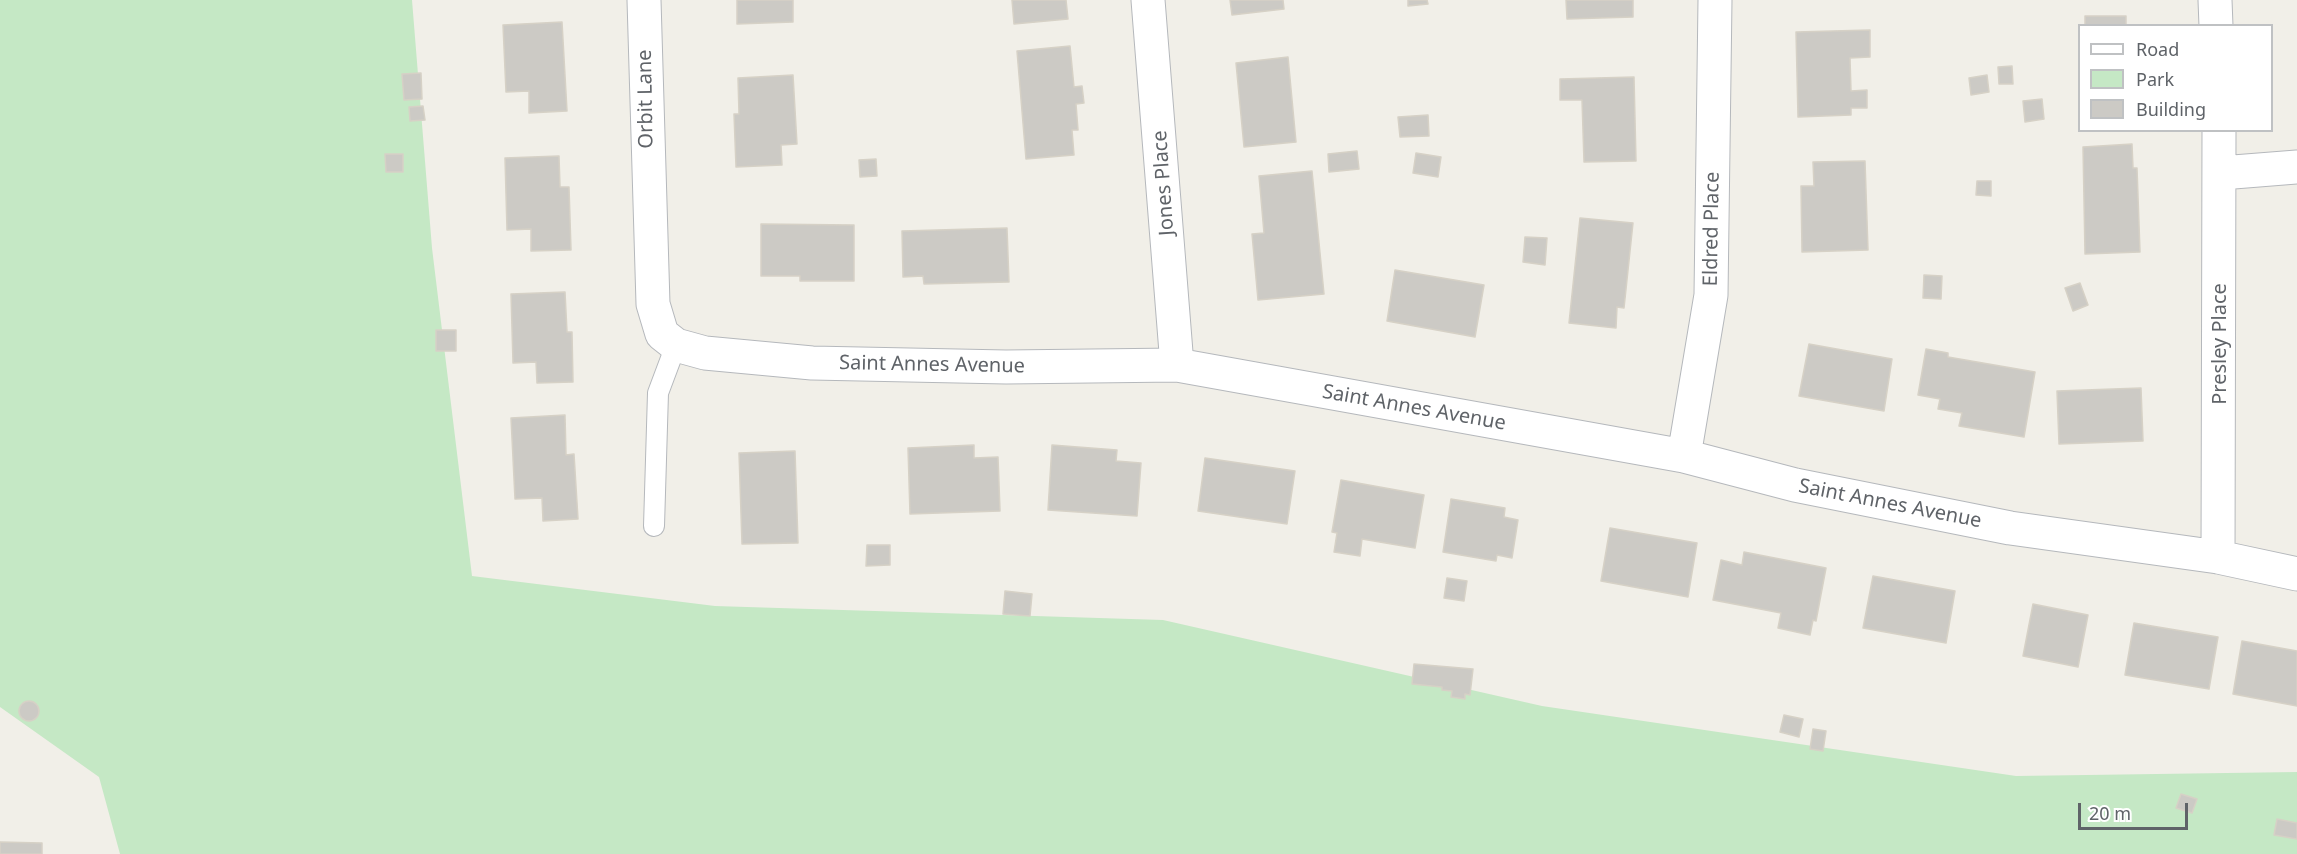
<!DOCTYPE html>
<style>
body{margin:0}
#map{position:relative;width:2297px;height:854px;overflow:hidden;background:#f1efe8;font-family:"Noto Sans",sans-serif}
canvas{display:block}
.legend{position:absolute;left:2078px;top:24px;width:195px;height:108px;box-sizing:border-box;background:#fff;border:2px solid #bfc1c3;margin:0;padding:8px 10px;list-style:none;font-size:18px;color:#5f6368}
.legend li{display:flex;align-items:center;gap:12px;height:30px}
.legend b{width:30px;border:2px solid #bfc1c3}
.scale{position:absolute;left:2078px;top:803px;width:110px;height:27px;box-sizing:border-box;border:3px solid #5f6368;border-top:0;padding-left:8px;font-size:18px;line-height:21px;white-space:nowrap;color:#5f6368;-webkit-text-stroke:4px #fff;paint-order:stroke}
</style>
<div id="map">
<canvas width="2297" height="854"></canvas>
<ul class="legend">
<li><b style="height:8px;background:#fff"></b>Road</li>
<li><b style="height:16px;background:#c5e8c5"></b>Park</li>
<li><b style="height:16px;background:#cccac5"></b>Building</li>
</ul>
<div class="scale">20 m</div>
</div>
<script>
const g = document.querySelector('canvas').getContext('2d');
g.lineJoin = 'round';
function fill(path, color) {
  g.fillStyle = color;
  g.fill(path, 'evenodd');
}
function stroke(path, color, width, dash) {
  g.strokeStyle = color;
  g.lineWidth = width;
  g.lineCap = dash ? 'butt' : 'round';
  g.setLineDash(dash || []);
  g.stroke(path);
}
function write(font, color, halo, rows, align = 'center') {
  g.font = font + ' "Noto Sans",sans-serif';
  g.lineWidth = 4.5;
  g.setLineDash([]);
  g.textBaseline = 'middle';
  g.strokeStyle = halo;
  g.fillStyle = color;
  for (const [text, x, y, turn = 0] of rows) {
    g.save();
    g.translate(x, y);
    g.rotate((+turn || 0) * Math.PI / 180);
    g.textAlign = isNaN(turn) ? turn : align;
    if (halo) g.strokeText(text, 0, 0);
    g.fillText(text, 0, 0);
    g.restore();
  }
}
const green = new Path2D(`
 M0,0H412L432,248L472,576L715,606L1163,620L1542,706L2016,776L2297,772V854H120L99,777L0,707Z`);
const building = new Path2D(`
 M737,0H793V22L737,24Z
 M1012,0H1066L1068,19L1014,24Z
 M1230,0H1283L1284,9L1232,15Z
 M1408,0H1427L1428,4L1408,6Z
 M1566,0H1633V17L1567,19Z
 M2085,16H2126V26H2085Z
 M562,22L567,111L529,113V91L506,92L503,25Z
 M1870,30V57L1850,58L1851,91L1867,90V108H1851V115L1798,117L1796,32Z
 M1070,46L1074,87L1082,86L1084,103L1076,104L1078,130H1072L1074,155L1026,159L1017,51Z
 M1288,57L1296,142L1244,147L1236,63Z
 M2012,66L2013,84H1999L1998,67Z
 M421,73L422,99L404,100L402,74Z
 M793,75L797,144L781,145L782,165L736,167L734,114H739L738,78Z
 M1987,75L1989,92L1971,95L1969,78Z
 M1634,77L1636,161L1584,162L1582,100H1560V79Z
 M2042,99L2044,119L2025,122L2023,101Z
 M423,106L425,120L410,121L409,107Z
 M1428,115L1429,136L1400,137L1398,117Z
 M2132,144L2133,168H2137L2140,252L2085,254L2083,147Z
 M1357,151L1359,169L1329,172L1328,154Z
 M1416,153L1441,157L1438,177L1413,173Z
 M385,154H403V172H386Z
 M559,156L560,187H569L571,250L531,251V229L507,230L505,158Z
 M876,159L877,176L860,177L859,160Z
 M1865,161L1868,250L1802,252L1801,186H1814L1813,162Z
 M1312,171L1324,294L1258,300L1252,234L1264,233L1259,176Z
 M1977,181H1991V196L1976,195Z
 M1580,218L1633,223L1624,308L1617,307L1616,328L1569,323Z
 M761,224L854,225V281H800V276H761Z
 M1007,228L1009,282L924,284L923,276L903,277L902,231Z
 M1525,237L1547,238L1545,265L1523,262Z
 M1395,270L1484,285L1475,337L1387,321Z
 M1924,275L1942,276L1941,299L1923,298Z
 M2080,283L2088,305L2073,311L2065,288Z
 M565,292L567,332H572L573,382L537,383L536,362L513,363L511,294Z
 M436,330H456V351H436Z
 M1809,344L1892,359L1884,411L1799,396Z
 M1926,349L1948,353V357L2035,372L2024,437L1959,426L1962,413L1938,409L1940,399L1918,395Z
 M2141,388L2143,441L2059,444L2057,391Z
 M565,415L566,455L574,454L578,519L543,521L542,498L515,499L511,418Z
 M974,445V458L998,457L1000,511L910,514L908,448Z
 M1052,445L1117,450L1116,461L1141,463L1137,516L1048,510Z
 M795,451L798,543L742,544L739,453Z
 M1205,458L1295,471L1287,524L1198,511Z
 M1341,480L1424,495L1415,548L1362,539L1360,556L1334,552L1337,533L1332,532Z
 M1451,499L1505,508L1504,517L1518,520L1512,558L1497,555L1496,561L1443,552Z
 M1610,528L1697,543L1688,597L1601,581Z
 M867,545H890V565L866,566Z
 M1744,552L1826,568L1816,621L1813,620L1810,635L1778,628L1781,613L1713,600L1721,560L1742,565Z
 M1873,576L1955,591L1946,643L1863,628Z
 M1447,578L1467,581L1464,601L1444,598Z
 M1005,591L1032,594L1030,616L1003,614Z
 M2033,604L2088,615L2078,667L2023,656Z
 M2134,623L2218,637L2209,689L2125,675Z
 M2242,641L2297,651V706L2233,694Z
 M1414,664L1473,669L1470,695L1465,694V699L1451,697L1452,691L1442,690V687L1412,684Z
 M19 711a10 10 0 1 1 20 0a10 10 0 1 1-20 0Z
 M1784,715L1803,719L1799,737L1780,732Z
 M1813,729L1826,731L1823,751L1810,749Z
 M2181,794L2197,799L2192,813L2176,808Z
 M2277,819L2297,823V839L2274,835Z
 M0,842L42,843V854H0Z`);
const lane = new Path2D(`
 M654,526L658,393L676,345`);
const street = new Path2D(`
 M644,0L653,304L662,334L676,345L705,353L812,363L1006,367L1177,365L1684,456L1795,485L2010,528L2218,557L2297,574
 M1148,0L1177,365
 M2215,0L2216,26
 M2221,173L2297,167
 M1684,456L1711,295L1715,0
 M2218,557L2219,130`);
const streetNames = [
 ["Orbit Lane",646,99,-91],
 ["Jones Place",1164,183,-94],
 ["Eldred Place",1712,229,-89],
 ["Presley Place",2220,344,-90],
 ["Saint Annes Avenue",932,365,1],
 ["Saint Annes Avenue",1414,408,10],
 ["Saint Annes Avenue",1890,504,11]
];
fill(green, '#c5e8c5');
fill(building, '#cccac5');
stroke(building, '#d6d1c6', 1.5);
stroke(lane, '#b5b8bc', 22);
stroke(street, '#b5b8bc', 35);
stroke(lane, '#fff', 20);
stroke(street, '#fff', 33);
write('20px', '#5f6368', '#fff', streetNames);
</script>
